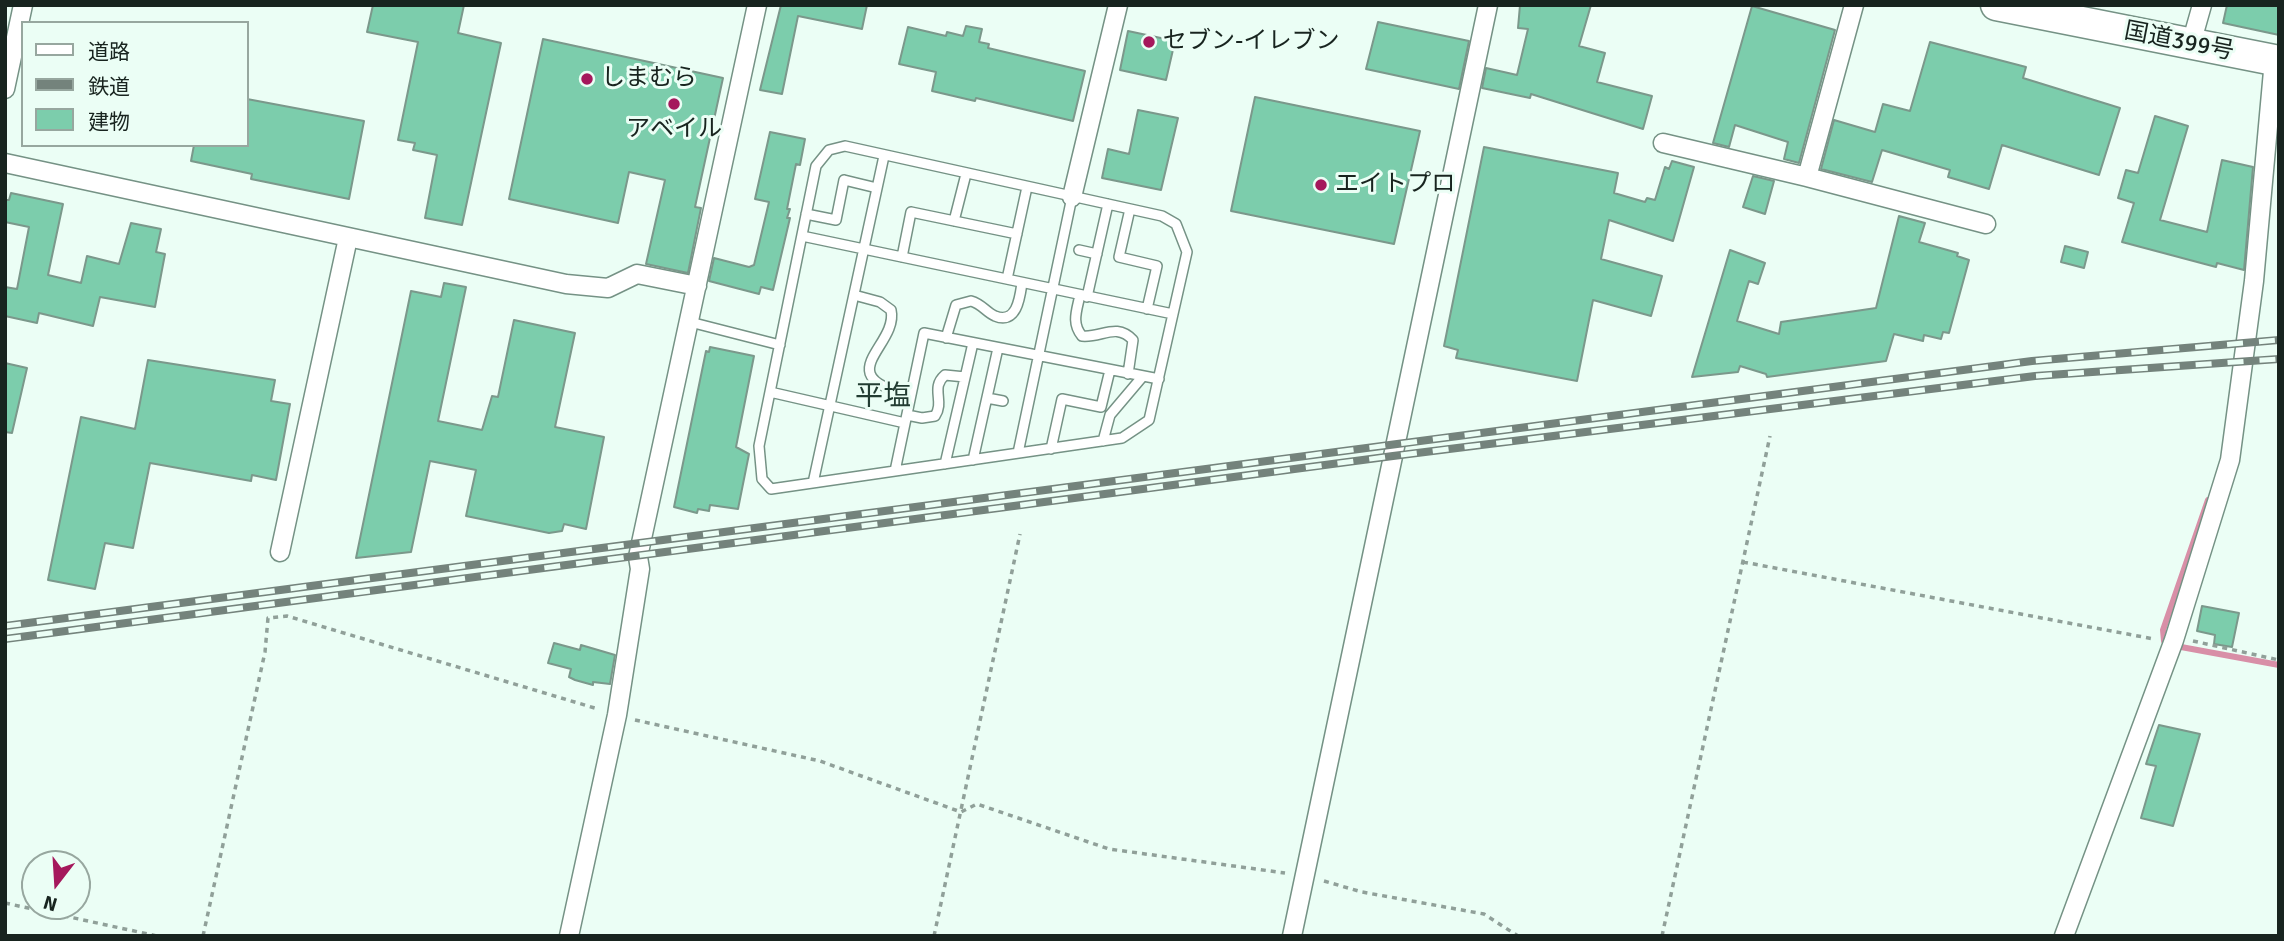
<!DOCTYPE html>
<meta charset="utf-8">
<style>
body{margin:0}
#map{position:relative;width:2284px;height:941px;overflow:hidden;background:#ebfef5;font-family:Signika,"Noto Sans JP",sans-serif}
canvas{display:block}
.frame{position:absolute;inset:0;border:7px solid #18241f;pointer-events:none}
.legend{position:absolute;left:21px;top:21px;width:228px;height:126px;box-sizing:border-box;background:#ebfef5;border:2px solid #97a79f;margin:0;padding:9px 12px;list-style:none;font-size:21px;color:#18241f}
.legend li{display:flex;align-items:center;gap:14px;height:35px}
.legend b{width:35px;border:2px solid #97a79f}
.north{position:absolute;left:21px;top:850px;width:70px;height:70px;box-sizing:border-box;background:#ebfef5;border:2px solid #97a79f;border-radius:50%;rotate:197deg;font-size:19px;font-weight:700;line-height:28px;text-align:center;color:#18241f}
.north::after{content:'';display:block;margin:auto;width:24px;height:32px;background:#a5185c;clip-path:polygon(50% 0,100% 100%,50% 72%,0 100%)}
</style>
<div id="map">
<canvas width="2284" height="941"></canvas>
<div class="frame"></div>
<ul class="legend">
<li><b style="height:9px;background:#fff"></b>道路</li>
<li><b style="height:9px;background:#74837c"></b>鉄道</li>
<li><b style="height:19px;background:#7ccdac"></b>建物</li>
</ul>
<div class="north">N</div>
</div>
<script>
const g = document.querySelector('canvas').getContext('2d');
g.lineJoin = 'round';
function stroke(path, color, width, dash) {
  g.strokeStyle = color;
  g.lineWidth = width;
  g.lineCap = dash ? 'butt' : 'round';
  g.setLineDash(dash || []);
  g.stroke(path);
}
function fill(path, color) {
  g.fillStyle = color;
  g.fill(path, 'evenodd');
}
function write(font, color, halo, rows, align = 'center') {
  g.font = font + ' Signika,"Noto Sans JP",sans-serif';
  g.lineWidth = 6;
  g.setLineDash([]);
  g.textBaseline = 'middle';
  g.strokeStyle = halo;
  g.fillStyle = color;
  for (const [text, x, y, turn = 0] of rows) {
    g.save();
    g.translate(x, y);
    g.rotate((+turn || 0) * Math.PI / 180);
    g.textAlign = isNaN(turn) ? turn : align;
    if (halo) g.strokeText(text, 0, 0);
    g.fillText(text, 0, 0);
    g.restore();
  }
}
const stream = new Path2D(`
 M2164,641L2163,630L2208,500
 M2181,647L2279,665`);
const building = new Path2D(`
 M373,5H464L458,33L501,43L462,225L425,218L437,155L413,150L415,143L398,140L418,42L367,32Z
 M781,5H867L862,29L798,16L782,94L760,90Z
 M1520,5H1591L1579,46L1605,53L1597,82L1652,96L1643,129L1531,94L1530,98L1482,88L1486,68L1517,75L1528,29L1518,28Z
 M2227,5H2279V35L2223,23Z
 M1752,6L1835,30L1799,163L1784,159L1788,142L1735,125L1729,147L1713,143Z
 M1378,22L1469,41L1459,89L1366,69Z
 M966,26L982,29L979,42L989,44L988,48L1085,71L1073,121L976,98L975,101L932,91L936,72L899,64L908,27L946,36L947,32L963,36Z
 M1128,31L1175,41L1166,80L1120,70Z
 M543,39L723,78L695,207L701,208L688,273L646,264L665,180L629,172L618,223L509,199Z
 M1930,42L2026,67L2023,78L2120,108L2099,175L2002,145L1989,189L1948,177L1950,170L1882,150L1872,182L1821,169L1834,120L1875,132L1883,104L1910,111Z
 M1255,97L1420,131L1394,244L1231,211Z
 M247,99L364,121L349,199L251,179L252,174L191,161L194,145H247Z
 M1138,110L1178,118L1161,190L1102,178L1108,149L1129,154Z
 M2155,116L2188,126L2160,220L2207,232L2222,160L2253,167L2244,270L2217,263L2216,267L2122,242L2134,203L2118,198L2126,170L2138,173Z
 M770,132L805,139L800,165L796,164L787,209H790L787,218H790L773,290L761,287L759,294L709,281L714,258L749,267L754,265L769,202L755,199Z
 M1484,147L1618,173L1614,193L1645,202L1647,198L1655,200L1665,167L1669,169L1672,161L1694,167L1673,241L1609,220L1601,259L1662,276L1651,316L1593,300L1577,381L1456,358L1458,350L1444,346Z
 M1753,176L1774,181L1765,214L1743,207Z
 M11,193L63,204L48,275L81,283L87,256L119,264L131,223L161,229L156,252L165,254L155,307L100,297L93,326L39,313L37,323L5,316V287L17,289L29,227L5,222V200H9Z
 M1899,216L1925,223L1919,242L1958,253L1957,256L1969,260L1949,333L1943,332L1941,339L1924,335L1923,341L1894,334L1886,361L1767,377L1766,374L1740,366L1738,372L1692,377L1730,250L1765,263L1758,284L1749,281L1737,321L1779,334L1781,322L1876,308Z
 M2065,246L2088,252L2084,268L2061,262Z
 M444,283L466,287L438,421L482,430L492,396L498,397L514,320L575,333L555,427L604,437L586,529L564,524L562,531L549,533L466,516L476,470L430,461L411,552L356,558L411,291L441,297Z
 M710,347L754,356L736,447L749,454L738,509L710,505L709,511L698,509L697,513L674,507L706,351L709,352Z
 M148,360L275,380L271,401L290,404L276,480L252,475L251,481L150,463L133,548L105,543L95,589L48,580L81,417L135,429Z
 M5,363L27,368L12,433L5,432Z
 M2202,606L2239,613L2232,647L2214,644L2215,635L2197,631Z
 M554,643L580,650L581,645L615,655L610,684L593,682V685L575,680L569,677L571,669L548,663Z
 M2159,725L2200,734L2173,826L2141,818L2156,766L2146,764Z`);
const path = new Path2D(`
 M1743,562L2154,639
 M2193,641L2279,660
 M635,720L820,761L961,812L977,804L1109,849L1285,873
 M1324,881L1362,892L1484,914L1518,936
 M5,903L157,936
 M203,936L265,652L268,618L287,616L598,709
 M934,936L1020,534
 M1662,936L1770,436`);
const service = new Path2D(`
 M845,146L1162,216L1176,224L1187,252L1149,420L1122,438L771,489L762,479L759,446L816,166L829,150Z
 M1130,209L1119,257L1157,266L1147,309
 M806,214L836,220L844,180L877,188
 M954,221L966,174
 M802,236L1173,314
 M1079,250L1097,254
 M902,257L911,212L1017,234
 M1007,279L1027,187
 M854,295L880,302L891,310C899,346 826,376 911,395
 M1080,295C1077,310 1071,323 1082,336C1102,338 1116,322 1133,340L1128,374
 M1087,297L1108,204
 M690,322L780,345
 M946,338L956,305L971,301C982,304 986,312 995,316C1017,325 1020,297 1022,283
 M770,392L905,423
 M987,398L1003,401
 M907,415L922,418L935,416C945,401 930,388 945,375L965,377
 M1103,441L1110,415L1143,376
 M1051,449L1062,399L1101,407L1110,370
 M1018,453L1072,197
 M973,460L998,348
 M945,464L973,343
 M895,471L924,333L1159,379
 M813,483L884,156`);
const minor = new Path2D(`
 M2191,44L2202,5
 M5,89L23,5
 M1663,143L1807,177L1986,224
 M5,163L566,284L608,288L637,274L697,286
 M1807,177L1854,5
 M1072,197L1118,5
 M280,552L348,238
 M569,936L617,715L640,569L638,557L757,5
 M1292,936L1488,5
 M2064,936L2174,640L2230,460L2254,281L2274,60`);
const trunk = new Path2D(`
 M1996,5L2279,61`);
const rail = new Path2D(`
 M5,626L2032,361L2279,340
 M5,639L1393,456L2035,376L2279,359`);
const markers = [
 [1149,42,7,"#a5185c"],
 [587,79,7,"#a5185c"],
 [674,104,7,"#a5185c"],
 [1321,185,7,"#a5185c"]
];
const poiNames = [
 ["セブン-イレブン",1163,42],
 ["しまむら",601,79],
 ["アベイル",674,130,"center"],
 ["エイトプロ",1335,185]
];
const streetNames = [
 ["国道399号",2179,42,11]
];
const quarterNames = [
 ["平塩",883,398]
];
stroke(stream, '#d88fa7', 6);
fill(building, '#7ccdac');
stroke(building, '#7b988b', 2);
stroke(service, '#759285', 12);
stroke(minor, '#759285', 21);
stroke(trunk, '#759285', 33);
stroke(path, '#90a099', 3.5, [5, 5]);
stroke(service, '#fff', 9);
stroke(minor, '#fff', 18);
stroke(trunk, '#fff', 30);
stroke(rail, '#74837c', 8);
stroke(rail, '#ebfef5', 5, [16]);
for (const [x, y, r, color] of markers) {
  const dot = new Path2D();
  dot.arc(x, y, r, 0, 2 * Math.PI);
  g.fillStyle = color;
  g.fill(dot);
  stroke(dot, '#ebfef5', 2.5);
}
write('24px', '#18241f', '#ebfef5', poiNames, 'left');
write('24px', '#18241f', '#ebfef5', streetNames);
write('28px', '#223c32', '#ebfef5', quarterNames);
</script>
